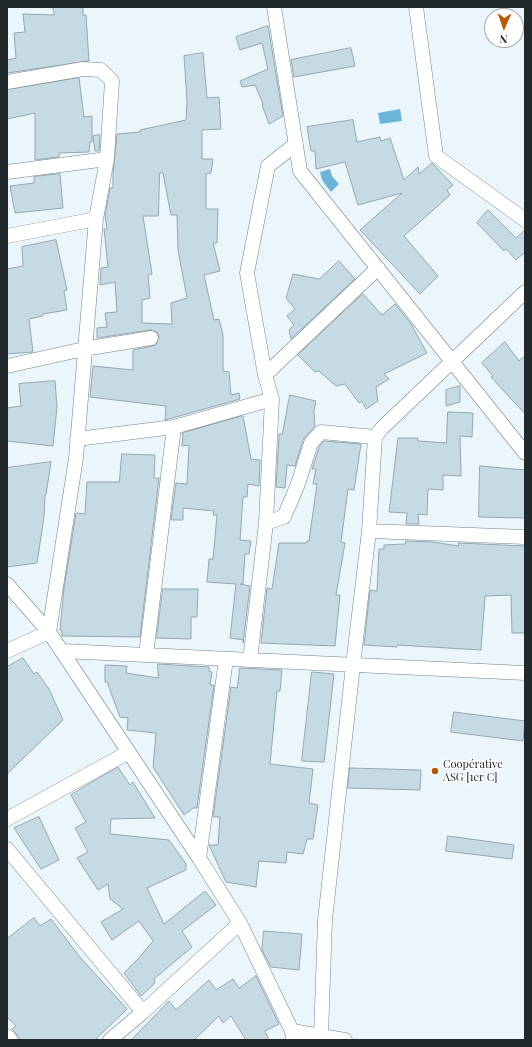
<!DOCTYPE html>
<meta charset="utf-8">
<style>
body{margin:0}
#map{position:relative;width:532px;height:1047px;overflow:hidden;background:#eaf6fc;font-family:"Playfair Display",serif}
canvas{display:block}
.frame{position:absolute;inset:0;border:8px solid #22292d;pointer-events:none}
.north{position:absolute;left:484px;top:8px;width:40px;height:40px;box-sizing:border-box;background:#fff;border:1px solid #a7a9ab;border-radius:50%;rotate:182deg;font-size:11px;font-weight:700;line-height:16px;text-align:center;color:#22292d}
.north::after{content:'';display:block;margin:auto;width:14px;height:18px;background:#b65906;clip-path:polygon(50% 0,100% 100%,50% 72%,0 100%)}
</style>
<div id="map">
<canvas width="532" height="1047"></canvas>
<div class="frame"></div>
<div class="north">N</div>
</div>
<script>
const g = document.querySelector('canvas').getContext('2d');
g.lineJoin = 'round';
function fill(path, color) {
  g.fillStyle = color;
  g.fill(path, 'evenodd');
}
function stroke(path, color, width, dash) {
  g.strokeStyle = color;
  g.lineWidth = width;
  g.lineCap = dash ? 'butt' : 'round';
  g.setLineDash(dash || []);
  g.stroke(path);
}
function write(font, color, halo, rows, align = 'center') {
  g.font = font + ' "Playfair Display",serif';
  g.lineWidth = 3;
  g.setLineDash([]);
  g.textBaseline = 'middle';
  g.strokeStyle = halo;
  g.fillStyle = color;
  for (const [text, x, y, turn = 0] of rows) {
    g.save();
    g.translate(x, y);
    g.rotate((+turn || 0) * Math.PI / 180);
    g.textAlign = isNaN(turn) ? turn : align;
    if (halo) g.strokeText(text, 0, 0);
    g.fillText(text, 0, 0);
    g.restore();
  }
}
const water = new Path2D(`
 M400,109L402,121L380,124L378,113Z
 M330,169L332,176L339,184L331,192L322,180L320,172Z`);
const building = new Path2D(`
 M53,7H83V15H86L89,61L7,73V60L16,58L14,33L25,32L23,14L54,15Z
 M268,26L283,116L269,124L262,105L263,104L255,85L242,87L240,81L268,69L262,43L240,50L236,37Z
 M351,48L355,66L294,77L291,60Z
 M203,53L207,98L219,97L221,129L202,130V159H213L211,173L206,174V209H218L217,243H213L220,271L204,275L214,320L219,319L223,335V371L229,372L231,395L239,393L240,399L165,420L166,406L90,397L93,366L133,370V350L156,345L159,337L157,332L150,330L97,338V328L107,327L105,313L117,312L115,282L100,285L101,268L108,267L104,229H107L105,216L110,188H113V173L117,134L140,132V130L186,120L187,101L184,56ZM160,173H163L171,215H177L178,250L187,298L171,303L172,324L142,323V300L150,298L148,275L152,274L143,216H158Z
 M79,78L84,117L92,116V142H90L89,152L59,153V157L35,160V113L7,119V90Z
 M353,120L357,142L380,137L381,141L390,138L404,180L418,167L419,174L432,163L453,185L447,190L450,195L404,236L438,276L420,294L360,230L402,193L358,205L345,162L316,169L315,151H311L307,127Z
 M100,135L99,151H95L93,136Z
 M60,174L63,208L15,213L10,186L34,183V177Z
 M488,210L516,238L525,230V252L516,260L506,249L504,251L477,223Z
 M56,240L67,290L64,291L67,310L43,314V316L29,319L33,352L7,354V269L23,266L22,247Z
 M339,261L355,279L291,339L289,330L294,325L287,316L295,309L286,298L293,274L319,279Z
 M363,294L382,315L395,304L411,324L427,353L384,374L389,379L376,387L378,401L366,409L362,401L359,403L345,384L336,386L319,371L315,372L298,355Z
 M505,342L519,361L525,356V414L491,377L493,376L482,363Z
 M55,381L57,407L53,446L7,441V408L21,406L19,384Z
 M460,386V402L446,406V390Z
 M290,395L316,401L314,411L315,426L303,440L295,466L287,465L285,488L276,487L279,437V434H282Z
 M448,412L473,413L472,437L460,436L461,476L443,475V490L428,489L427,515L418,514L419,524H406L407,513L389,512L398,438H418V441L446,443Z
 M243,416L251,459L260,460V462L259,486L248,484L247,497H243L240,540L251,541L249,554H245L243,584H240L250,586L243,643L244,640L230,638L236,584L207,582L209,559H213L217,515H213L214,511L183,508V520H171L176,483L187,484L189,445L182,446L183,433Z
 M324,441L361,444L354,490L348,489L341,542L345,543L336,595H340L335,646L261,643L267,588L272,589L279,543H306L307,541H309L317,484H313L316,469H312L319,447Z
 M122,454L155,455L154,478H159L140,637L62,636V631L60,630L64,588L76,513L85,514L87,482H119Z
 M51,462L46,495H45L44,517L37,563L7,567V468Z
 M480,466L525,470V518L479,517Z
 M406,541L433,542L459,546L458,543L525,546V633H512L511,595L485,596L481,650L397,645V647L364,645L370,590L377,591L379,549H384V545L405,544Z
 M163,589H198L197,617H191V639L157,638Z
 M23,658L34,674L37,672L49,689L63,720L7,774V667Z
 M158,664L209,667V671L212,672L210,685H214L197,808H193L184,815L153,767L156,733L127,730L128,718L120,717L107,682H105V665L127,666L126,673L158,678Z
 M240,668L282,670L280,691H277L270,764L313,769L309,803L318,805L313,839H307L303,854L287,852L286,863L259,861L256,887L226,882L209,845H218L220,817H213L231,687L237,688Z
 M312,672L334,674L324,762L302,761Z
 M454,712L525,721L523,741L451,732Z
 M118,767L130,785L133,782L155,818L111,819L110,834L169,840L186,864V870L147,888L164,924L205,891L216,905L182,931L192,947L154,979L155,981L154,984L141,996L124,973L138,959L153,941L139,921L112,940L101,922L123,909L110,899L108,884L98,890L77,858L88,852L75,828L86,822L71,795Z
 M350,768L421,770L420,790L348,788Z
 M39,817L59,860L41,869L14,828Z
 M448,836L514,845L512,859L446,851Z
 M34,918L40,926L51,919L79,956L127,1009L95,1040H21L12,1029L16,1026L7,1017V939Z
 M264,931L302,934L299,970L271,967L262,950Z
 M256,976L279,1024L265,1031L269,1040H246L231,1016L223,1023L219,1016L194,1040H131L169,1001L176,1010L209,980L216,990L233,979L239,988Z`);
const minor = new Path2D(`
 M274,7L300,171L525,453
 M416,7L436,156L525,220
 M7,82L83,69L101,70L112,81L107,159L96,219L76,458L49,632L7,651
 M7,172L107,159
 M7,236L96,219
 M7,366L84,349L151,338
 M265,375L378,268
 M77,439L174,427L272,399
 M266,523L284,517L298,484L311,443L321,432L375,437
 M369,531L525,537
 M7,584L49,632L199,858L240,923L292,1031L293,1040
 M62,651L525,673
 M146,655L174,427
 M250,660L266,523L272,399L265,375L247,273L268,166L296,144
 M7,819L129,752
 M7,849L143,1012
 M199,858L226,659
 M292,1031L345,1040
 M7,1036L11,1040
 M321,1036L325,920L353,665L369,531L375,437L382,428L525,292
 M110,1040L143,1012L240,923`);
const markers = [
 [435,771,4,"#b65906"]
];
const poiNames = [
 ["Coopérative",443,765],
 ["ASG [1er C]",443,778]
];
fill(water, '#6db4d9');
fill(building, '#c6dae4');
stroke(building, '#94a7b1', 1);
stroke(minor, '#71838d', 15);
stroke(minor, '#fff', 14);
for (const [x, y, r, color] of markers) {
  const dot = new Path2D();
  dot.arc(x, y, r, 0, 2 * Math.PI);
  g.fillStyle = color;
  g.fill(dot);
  stroke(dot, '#fff', 1.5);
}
write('11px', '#22292d', '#fff', poiNames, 'left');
</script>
